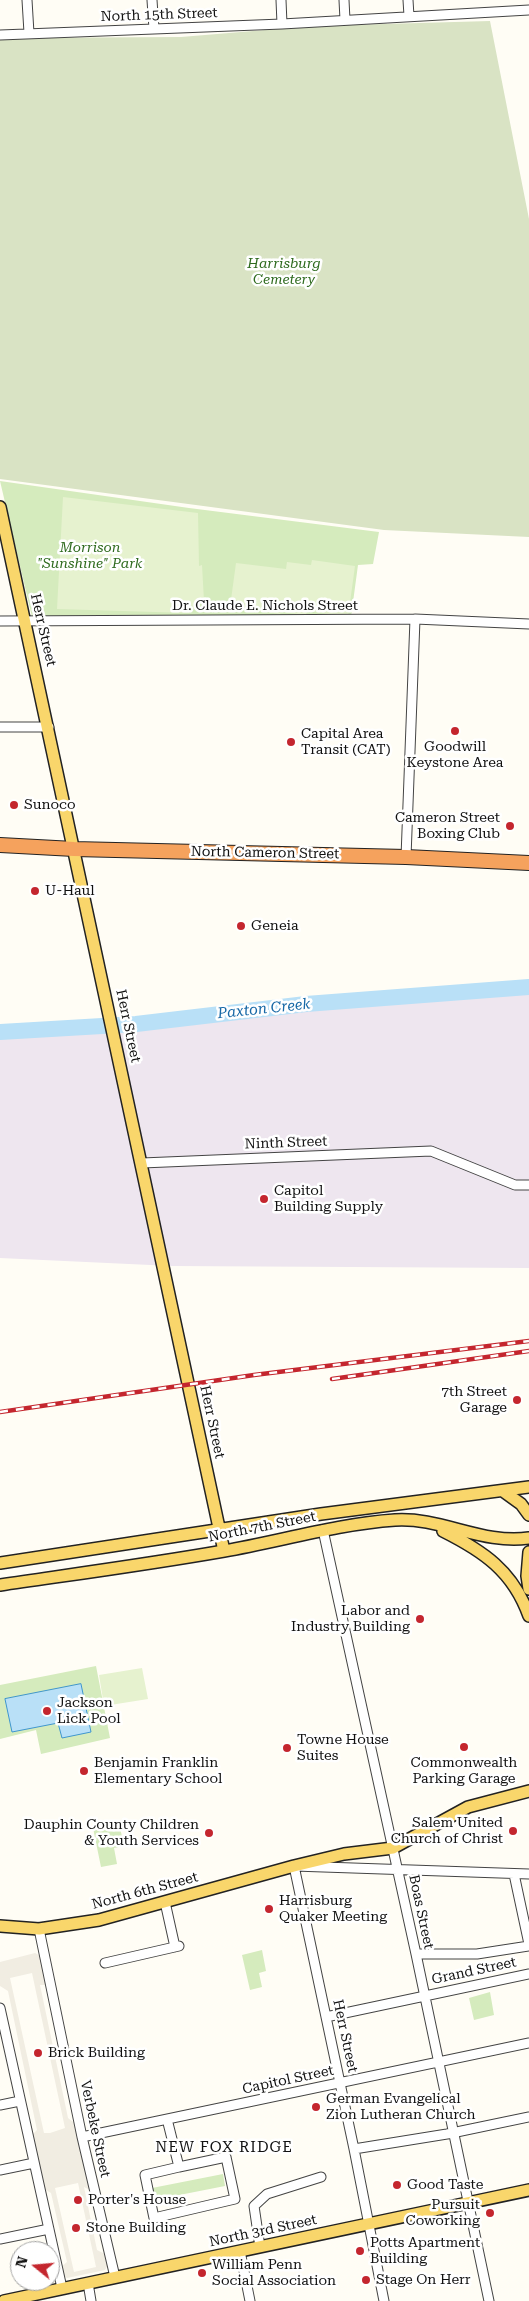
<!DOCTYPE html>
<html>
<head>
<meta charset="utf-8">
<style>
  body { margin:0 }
  #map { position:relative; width:529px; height:2301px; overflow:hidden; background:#fffdf5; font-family:"Roboto Serif",serif }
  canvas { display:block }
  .north { position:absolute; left:10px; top:2241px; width:50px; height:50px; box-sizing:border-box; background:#fff; border:1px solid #a0a0a0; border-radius:50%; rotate:287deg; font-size:14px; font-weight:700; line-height:20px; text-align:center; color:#111 }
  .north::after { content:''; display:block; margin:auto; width:18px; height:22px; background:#c4262e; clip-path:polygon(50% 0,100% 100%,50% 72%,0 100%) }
</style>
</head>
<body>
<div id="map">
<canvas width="529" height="2301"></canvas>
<div class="north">N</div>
</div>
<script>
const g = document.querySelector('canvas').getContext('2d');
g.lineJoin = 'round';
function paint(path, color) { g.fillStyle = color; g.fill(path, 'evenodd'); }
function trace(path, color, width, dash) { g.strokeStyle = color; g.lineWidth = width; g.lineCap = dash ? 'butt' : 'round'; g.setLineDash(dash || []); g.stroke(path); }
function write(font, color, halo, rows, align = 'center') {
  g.font = font + ' "Roboto Serif",serif'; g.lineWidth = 5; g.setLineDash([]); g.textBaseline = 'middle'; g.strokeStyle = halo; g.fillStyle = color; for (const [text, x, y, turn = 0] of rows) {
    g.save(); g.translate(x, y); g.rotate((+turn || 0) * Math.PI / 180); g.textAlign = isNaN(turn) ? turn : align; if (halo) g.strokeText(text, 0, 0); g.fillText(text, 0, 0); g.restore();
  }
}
const industrial = new Path2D(`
  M529,991V1268L172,1266L0,1258V1026Z`);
const green = new Path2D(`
  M0,481L189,508L379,532L373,564L358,565L351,617L206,615L32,617Z
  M96,1666L110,1738L41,1754L36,1730L0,1739V1685Z
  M119,1823L124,1846L114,1848L117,1864L101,1867L93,1828Z
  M262,1950L266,1971L259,1973L262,1987L250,1990L242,1955Z
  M490,1992L494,2015L474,2020L469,1998Z
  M223,2174L225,2186L154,2200L152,2188Z`);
const cemetery = new Path2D(`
  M490,21L529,219V537L384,530L0,479V38L181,37L313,26Z`);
const pitch = new Path2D(`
  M63,497L198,513L199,566L202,565L204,601L188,613L57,609Z
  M312,560L355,566L348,617L307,611L306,615L281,612L280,614L230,607L236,563L286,569L287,562L311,565Z
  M142,1668L148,1699L104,1706L99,1675Z`);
const plaza = new Path2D(`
  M35,1953L39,1955L43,1969L46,1985H40L68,2118L77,2125L90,2187L88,2189L84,2187L97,2250L105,2254L108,2265L105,2270L67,2278L63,2276L61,2267L67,2262L51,2193L44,2189L32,2135L37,2130L8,1991L0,1986V1962ZM32,1973L65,2128L50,2133H44L10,1978ZM78,2183L96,2267L74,2272L55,2188Z`);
const water = new Path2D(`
  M81,1684L91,1732L62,1738L58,1723L12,1732L5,1699Z`);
const river = new Path2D(`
  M0,1032L136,1024L306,1004L529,987`);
const minor = new Path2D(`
  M27,0L29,33
  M152,0L154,29
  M281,0L282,24
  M344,0L345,20
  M408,0L409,16
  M0,35L282,24L529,10
  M0,621L415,619L529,624
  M0,727H49
  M406,857L415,619
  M142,1163L431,1151L515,1185H529
  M323,1530L416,1954L489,2301
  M514,1874L529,1944
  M165,1902L175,1947
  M39,1929L82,2137L115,2277
  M416,1954H477L529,1946
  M105,1963L179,1946
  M0,2008L62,2288
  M326,2017L529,1974
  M0,2105L20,2101
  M167,2119L179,2167L145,2175L154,2218L235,2199L226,2157L179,2167
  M82,2137L529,2043
  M354,2149L447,2134L529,2117
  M0,2170L34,2163
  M0,2239L49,2229
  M260,2247L254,2206L267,2194L321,2177
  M240,2251L250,2301
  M88,2283L91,2301
  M384,2301L354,2149L294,1866L529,1874`);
const major = new Path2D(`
  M0,507L224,1551
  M503,1491L521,1504L529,1515
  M443,1531C483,1551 513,1571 529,1616
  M529,1552L527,1576L529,1589
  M0,1563L321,1514L529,1487
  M0,1585C75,1574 150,1564 224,1551C281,1541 337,1524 395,1520C441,1517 483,1545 529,1538
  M0,1926L39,1929L99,1920L294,1866L344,1854L393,1848L468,1807L529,1791
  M4,2301L529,2190`);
const highway = new Path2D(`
  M0,845L74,849L406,857L529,863`);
const rail = new Path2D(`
  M332,1379L529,1351
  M0,1412L254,1375L529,1341`);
const markers = [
  [455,731,5,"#c4262e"],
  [291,742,5,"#c4262e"],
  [14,805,5,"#c4262e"],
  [510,826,5,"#c4262e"],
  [35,891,5,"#c4262e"],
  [241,926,5,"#c4262e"],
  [264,1199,5,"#c4262e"],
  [517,1400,5,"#c4262e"],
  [420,1619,5,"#c4262e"],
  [47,1711,5,"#c4262e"],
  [464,1747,5,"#c4262e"],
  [287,1748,5,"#c4262e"],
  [84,1771,5,"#c4262e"],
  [513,1831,5,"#c4262e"],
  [209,1833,5,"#c4262e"],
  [269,1909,5,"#c4262e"],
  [38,2053,5,"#c4262e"],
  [316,2107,5,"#c4262e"],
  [397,2185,5,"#c4262e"],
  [78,2200,5,"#c4262e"],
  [490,2213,5,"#c4262e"],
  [76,2228,5,"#c4262e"],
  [360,2251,5,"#c4262e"],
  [202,2273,5,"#c4262e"],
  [366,2280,5,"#c4262e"]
];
const streetNames = [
  ["North 15th Street",159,15,-2],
  ["Dr. Claude E. Nichols Street",265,606],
  ["Herr Street",43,630,77],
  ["North Cameron Street",265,853,1],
  ["Herr Street",128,1026,78],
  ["Ninth Street",286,1143,-2],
  ["Herr Street",212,1422,78],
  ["North 7th Street",262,1527,-11],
  ["North 6th Street",145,1891,-15],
  ["Boas Street",421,1912,78],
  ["Grand Street",474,1971,-12],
  ["Herr Street",345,2036,78],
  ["Capitol Street",288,2080,-12],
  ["Verbeke Street",95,2129,78],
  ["North 3rd Street",263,2231,-12]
];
const parkNames = [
  ["Harrisburg",284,264],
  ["Cemetery",284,280],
  ["Morrison",90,548],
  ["\"Sunshine\" Park",90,564]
];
const poiNames = [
  ["Capital Area",301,734],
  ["Transit (CAT)",301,750],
  ["Goodwill",455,747,"center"],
  ["Keystone Area",455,763,"center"],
  ["Sunoco",24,805],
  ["Cameron Street",500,818,"right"],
  ["Boxing Club",500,834,"right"],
  ["U-Haul",45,891],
  ["Geneia",251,926],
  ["Capitol",274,1191],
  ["Building Supply",274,1207],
  ["7th Street",507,1392,"right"],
  ["Garage",507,1408,"right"],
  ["Labor and",410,1611,"right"],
  ["Industry Building",410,1627,"right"],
  ["Jackson",57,1703],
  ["Lick Pool",57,1719],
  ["Towne House",297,1740],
  ["Suites",297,1756],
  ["Benjamin Franklin",94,1763],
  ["Elementary School",94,1779],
  ["Commonwealth",464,1763,"center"],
  ["Parking Garage",464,1779,"center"],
  ["Salem United",503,1823,"right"],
  ["Church of Christ",503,1839,"right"],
  ["Dauphin County Children",199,1825,"right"],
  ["& Youth Services",199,1841,"right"],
  ["Harrisburg",279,1901],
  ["Quaker Meeting",279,1917],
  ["Brick Building",48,2053],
  ["German Evangelical",326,2099],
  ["Zion Lutheran Church",326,2115],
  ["Good Taste",407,2185],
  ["Porter's House",88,2200],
  ["Pursuit",480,2205,"right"],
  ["Coworking",480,2221,"right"],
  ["Stone Building",86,2228],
  ["Potts Apartment",370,2243],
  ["Building",370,2259],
  ["William Penn",212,2265],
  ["Social Association",212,2281],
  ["Stage On Herr",376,2280]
];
const waterNames = [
  ["Paxton Creek",264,1009,-6]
];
const neighbourhoodNames = [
  ["NEW FOX RIDGE",224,2148]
];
paint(industrial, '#eee6ef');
paint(green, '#d5ebbd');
paint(cemetery, '#d9e3c4');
paint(pitch, '#e6f2cf');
paint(plaza, '#f1ede2');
paint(water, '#b9e0f7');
trace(water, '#3f96cf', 1);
trace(river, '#b9e0f7', 16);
trace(minor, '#444', 11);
trace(major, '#222', 14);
trace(highway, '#222', 16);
trace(minor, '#fff', 9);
trace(major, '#f9d66b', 11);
trace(highway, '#f5a25d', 14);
trace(rail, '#c4262e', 4.5);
trace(rail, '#fff', 2.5, [8]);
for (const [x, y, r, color] of markers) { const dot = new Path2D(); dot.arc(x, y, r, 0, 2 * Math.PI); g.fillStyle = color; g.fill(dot); trace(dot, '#fff', 2); }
write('14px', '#111', '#fff', streetNames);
write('italic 14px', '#2f6b1f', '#fff', parkNames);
write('14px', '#111', '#fff', poiNames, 'left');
write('italic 15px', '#1768a6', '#fff', waterNames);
g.letterSpacing = '1px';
write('15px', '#111', '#fff', neighbourhoodNames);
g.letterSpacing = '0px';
</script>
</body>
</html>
